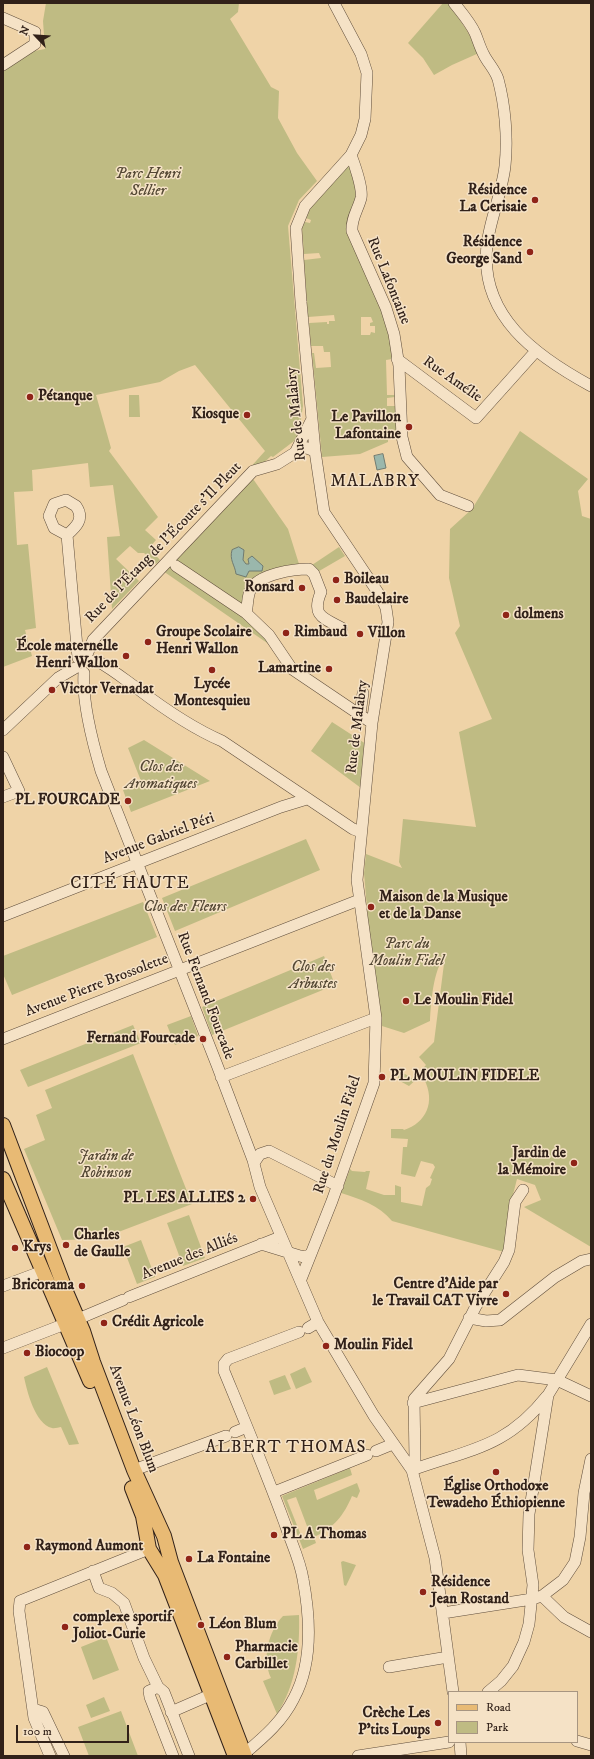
<!DOCTYPE html>
<html>
<head>
<meta charset="utf-8">
<style>
  body { margin:0 }
  #map { position:relative; width:594px; height:1759px; overflow:hidden; background:#efd3a7; font-family:"IM FELL DW Pica",serif }
  canvas { display:block }
  .frame { position:absolute; inset:0; border:4px solid #312119; pointer-events:none }
  .legend { position:absolute; left:448px; top:1691px; width:130px; height:52px; box-sizing:border-box; background:#f5e2c6; border:1px solid #a79581; margin:0; padding:5px 7px; list-style:none; font-size:12px; color:#312119 }
  .legend li { display:flex; align-items:center; gap:8px; height:20px }
  .legend b { width:20px; border:1px solid #a79581 }
  .north { position:absolute; left:16px; top:16px; width:40px; height:40px; -webkit-text-stroke:3px #f5e2c6; paint-order:stroke; rotate:295deg; font-size:11px; font-weight:700; line-height:16px; text-align:center; color:#312119 }
  .north::after { content:''; display:block; margin:auto; width:14px; height:18px; background:#312119; clip-path:polygon(50% 0,100% 100%,50% 72%,0 100%) }
  .scale { position:absolute; left:16px; top:1725px; width:113px; height:18px; box-sizing:border-box; border:2px solid #312119; border-top:0; padding-left:5px; font-size:12px; line-height:14px; white-space:nowrap; color:#312119; -webkit-text-stroke:3px #f5e2c6; paint-order:stroke }
</style>
</head>
<body>
<div id="map">
<canvas width="594" height="1759"></canvas>
<div class="frame"></div>
<ul class="legend">
<li><b style="height:5px;background:#e8ba74"></b>Road</li>
<li><b style="height:11px;background:#bfbb83"></b>Park</li>
</ul>
<div class="north">N</div>
<div class="scale">100 m</div>
</div>
<script>
const g = document.querySelector('canvas').getContext('2d');
g.lineJoin = 'round';
function paint(path, color) { g.fillStyle = color; g.fill(path, 'evenodd'); }
function trace(path, color, width, dash) { g.strokeStyle = color; g.lineWidth = width; g.lineCap = dash ? 'butt' : 'round'; g.setLineDash(dash || []); g.stroke(path); }
function write(font, color, halo, rows, align = 'center') {
  g.font = font + ' "IM FELL DW Pica",serif'; g.lineWidth = 3; g.setLineDash([]); g.textBaseline = 'middle'; g.strokeStyle = halo; g.fillStyle = color; for (const [text, x, y, turn = 0] of rows) {
    g.save(); g.translate(x, y); g.rotate((+turn || 0) * Math.PI / 180); g.textAlign = isNaN(turn) ? turn : align; if (halo) g.strokeText(text, 0, 0); g.fillText(text, 0, 0); g.restore();
  }
}
const green = new Path2D(`
  M46,3H239L238,12L230,19L271,87L279,91L278,118L297,153L317,181L299,200L288,226L303,406L298,438L273,457L271,456C265,462 256,470 248,470L265,451L195,365L179,371L160,382L96,395L111,448L109,451L158,517L145,530L156,540L149,548L160,560L156,564L144,553H138L130,546L116,559L139,581L112,609L107,537L120,536L113,485L90,487L88,463L32,470L33,491L14,492L17,545L28,544L36,628L25,630L32,656L3,667V67L29,52L45,49L43,21Z
  M443,3H448L466,29L479,53L452,65L434,75L423,58L408,43Z
  M347,166H352L359,192L351,213L391,332L392,359L386,360L387,395H395V397L387,398V406H395L397,431L388,432V442L360,454L322,457L312,353H314L316,368L331,367L330,352H324L323,346H311L309,323L327,322V324H329V321H335L334,315L308,317L304,260L321,258L319,253L304,254L302,228L305,222L310,223L311,220L306,218L311,207ZM361,317H371L373,322L370,323V326H375V333L371,332L370,335H361Z
  M129,395H139L140,417H129Z
  M520,431L588,479L578,491L582,516L591,519V1247L524,1207L541,1200L535,1185L517,1179L508,1214L504,1252L392,1221C379,1205 360,1199 341,1193L350,1169L352,1171L365,1172L366,1171H370L366,1189L384,1195H395V1185L401,1187V1202L422,1206L426,1188L430,1185L432,1179L430,1178L435,1167L433,1164L421,1161L415,1177L401,1174L403,1147H407L408,1139L391,1138V1129H403L404,1130C426,1123 436,1102 424,1079L419,1077L409,1086L398,1080V1072L405,1074L413,1079L426,1065L419,1057L434,1042L445,956C433,970 431,1003 430,1021L404,1033L382,1026L372,967L364,873L366,854L402,868L399,862L403,819L476,827L459,732L492,719L455,633L460,626L449,578L450,529L472,509Z
  M251,476L288,529L299,564L309,567L339,547L345,556L314,574L309,569L256,582L246,613L270,645L163,571Z
  M332,722L366,744L361,788L311,751Z
  M144,740L210,781L131,812L123,790L141,781L128,748Z
  M306,839L320,870L175,931L162,898Z
  M143,902L157,937L12,995L3,974V956Z
  M324,956L335,985L212,1035L202,1007Z
  M191,1016L198,1036L175,1045L167,1025Z
  M133,1025L141,1043L28,1087L20,1070Z
  M133,1054L192,1204L100,1239L62,1240L24,1149L45,1140L36,1115L52,1108L45,1090Z
  M189,1215L205,1258L183,1266L167,1223Z
  M141,1240L155,1277L137,1284L123,1247Z
  M47,1367L79,1444L69,1445L61,1427C59,1427 54,1429 52,1428C35,1424 27,1391 24,1377Z
  M305,1367L312,1382L296,1389L290,1374Z
  M285,1375L291,1389L274,1395L269,1381Z
  M350,1468L352,1475L314,1490L317,1500L357,1483L360,1491L357,1498L352,1496C344,1515 334,1528 314,1537L316,1543L303,1549L282,1496ZM296,1497L310,1534L302,1538L287,1500Z
  M343,1561L356,1565L346,1586L344,1585L341,1562Z
  M299,1615C300,1650 296,1685 277,1714L263,1681L271,1678C262,1658 268,1632 283,1616Z
  M106,1637L119,1670L93,1680L81,1647Z
  M104,1697L110,1711L91,1718L86,1705Z
  M121,1711L138,1756H89L78,1727Z`);
const water = new Path2D(`
  M383,454L386,468L377,470L374,456Z
  M239,547L244,550L243,560L246,564H249L248,559L252,556L263,566L262,571H249L246,577L236,574C235,565 229,560 232,550Z`);
const minor = new Path2D(`
  M454,3C461,12 470,22 475,33C478,40 480,48 484,55C488,63 495,70 498,79C505,105 508,138 505,166C502,193 490,219 487,245C479,316 536,356 591,386
  M3,18L35,32V44L3,65
  M351,155C354,163 363,189 361,198C358,210 351,218 352,231L386,308L394,334L399,366L402,437L407,457L440,495L468,506
  M397,359L476,418L536,351
  M296,451L311,421
  M66,500L76,506C85,519 76,527 67,535L54,528L49,516L54,504Z
  M67,535L78,658
  M176,566L246,613
  M342,628C323,618 311,616 321,592L314,574L309,569C294,569 259,574 251,589C247,595 248,606 246,613L269,635L292,669L372,723
  M86,657L93,640L253,471L277,464L304,447L315,451
  M91,662L97,661C112,669 124,679 138,689C163,708 192,728 222,741L353,829L361,832
  M84,673C82,701 93,744 101,771L217,1065L253,1160L260,1187L318,1322L374,1416L412,1470L435,1558L453,1692
  M360,714L363,693
  M3,730L58,678L75,668
  M3,757L19,791L3,797
  M3,916L281,807L307,799
  M3,1039L359,900
  M221,1077L376,1018
  M254,1163L260,1154L269,1151L338,1186
  M261,1244L300,1256L305,1257L311,1254
  M301,1279L332,1201L374,1083L376,1018L357,880L372,723L388,622L386,608L381,597L324,512L315,451L301,302L296,228L305,206L351,155L361,135L365,119L367,73L361,54L334,3
  M3,1286L43,1271
  M129,1297L280,1237
  M469,1318L486,1321L500,1320L555,1277L582,1261L591,1259
  M78,1319L123,1300
  M308,1328L318,1322
  M3,1348L65,1324
  M413,1403L518,1375L557,1380L591,1396
  M235,1432L247,1427
  M376,1451L393,1444
  M134,1470L226,1436
  M412,1470L415,1460L414,1399L449,1359L476,1306L504,1262L509,1250L515,1202L523,1190
  M412,1470C470,1449 506,1448 547,1396
  M274,1492L367,1455
  M93,1571L99,1588L112,1593L124,1603L144,1658L158,1687
  M542,1596L563,1580L575,1562L580,1537L584,1493L591,1459
  M443,1613L532,1599L542,1596L564,1617L591,1632
  M389,1667L448,1657
  M488,1692L501,1681L513,1666L524,1642L529,1624L533,1585L528,1550L529,1514L548,1395L591,1324
  M33,1709L43,1712L64,1756
  M171,1712L210,1695
  M577,1741L591,1745
  M460,1742L461,1756
  M244,1754C264,1737 282,1722 294,1698C313,1663 310,1616 303,1579C300,1560 291,1542 285,1524C266,1472 245,1422 224,1371V1364L228,1359L299,1332
  M50,1756L34,1718L19,1611L20,1601L149,1549
  M173,1756L150,1697L149,1691L158,1687L164,1692L189,1756
  M358,1756L449,1742`);
const major = new Path2D(`
  M3,1125L67,1294L83,1331L93,1362L134,1470L164,1536L171,1562L245,1756
  M3,1179L90,1381
  M132,1488L143,1516L149,1549L165,1575L235,1756`);
const markers = [
  [535,200,4,"#8f2418"],
  [530,252,4,"#8f2418"],
  [30,397,4,"#8f2418"],
  [247,415,4,"#8f2418"],
  [409,427,4,"#8f2418"],
  [336,580,4,"#8f2418"],
  [302,588,4,"#8f2418"],
  [337,600,4,"#8f2418"],
  [506,615,4,"#8f2418"],
  [286,633,4,"#8f2418"],
  [360,634,4,"#8f2418"],
  [148,642,4,"#8f2418"],
  [126,656,4,"#8f2418"],
  [329,669,4,"#8f2418"],
  [212,670,4,"#8f2418"],
  [52,690,4,"#8f2418"],
  [128,801,4,"#8f2418"],
  [371,907,4,"#8f2418"],
  [406,1001,4,"#8f2418"],
  [203,1039,4,"#8f2418"],
  [382,1077,4,"#8f2418"],
  [574,1163,4,"#8f2418"],
  [253,1199,4,"#8f2418"],
  [66,1245,4,"#8f2418"],
  [15,1248,4,"#8f2418"],
  [82,1286,4,"#8f2418"],
  [506,1294,4,"#8f2418"],
  [104,1323,4,"#8f2418"],
  [326,1346,4,"#8f2418"],
  [27,1353,4,"#8f2418"],
  [496,1472,4,"#8f2418"],
  [274,1535,4,"#8f2418"],
  [27,1547,4,"#8f2418"],
  [189,1559,4,"#8f2418"],
  [423,1592,4,"#8f2418"],
  [201,1625,4,"#8f2418"],
  [65,1627,4,"#8f2418"],
  [227,1657,4,"#8f2418"],
  [438,1723,4,"#8f2418"]
];
const parkNames = [
  ["Parc Henri",148,175],
  ["Sellier",148,192],
  ["Clos des",161,768],
  ["Aromatiques",161,785],
  ["Clos des Fleurs",185,908],
  ["Parc du",407,945],
  ["Moulin Fidel",407,962],
  ["Clos des",313,968],
  ["Arbustes",313,985],
  ["Jardin de",106,1157],
  ["Robinson",106,1174]
];
const poiNames = [
  ["Résidence",527,191,"right"],
  ["La Cerisaie",527,208,"right"],
  ["Résidence",522,243,"right"],
  ["George Sand",522,260,"right"],
  ["Pétanque",38,397],
  ["Kiosque",239,415,"right"],
  ["Le Pavillon",401,418,"right"],
  ["Lafontaine",401,435,"right"],
  ["Boileau",344,580],
  ["Ronsard",294,588,"right"],
  ["Baudelaire",345,600],
  ["dolmens",514,615],
  ["Groupe Scolaire",156,633],
  ["Henri Wallon",156,650],
  ["Rimbaud",294,633],
  ["Villon",368,634],
  ["École maternelle",118,647,"right"],
  ["Henri Wallon",118,664,"right"],
  ["Lamartine",321,669,"right"],
  ["Lycée",212,685,"center"],
  ["Montesquieu",212,702,"center"],
  ["Victor Vernadat",60,690],
  ["PL FOURCADE",120,801,"right"],
  ["Maison de la Musique",379,898],
  ["et de la Danse",379,915],
  ["Le Moulin Fidel",414,1001],
  ["Fernand Fourcade",195,1039,"right"],
  ["PL MOULIN FIDELE",390,1077],
  ["Jardin de",566,1154,"right"],
  ["la Mémoire",566,1171,"right"],
  ["PL LES ALLIES 2",245,1199,"right"],
  ["Charles",74,1236],
  ["de Gaulle",74,1253],
  ["Krys",23,1248],
  ["Centre d'Aide par",498,1285,"right"],
  ["le Travail CAT Vivre",498,1302,"right"],
  ["Bricorama",74,1286,"right"],
  ["Crédit Agricole",112,1323],
  ["Moulin Fidel",334,1346],
  ["Biocoop",35,1353],
  ["Église Orthodoxe",496,1487,"center"],
  ["Tewadeho Éthiopienne",496,1504,"center"],
  ["PL A Thomas",282,1535],
  ["Raymond Aumont",35,1547],
  ["La Fontaine",197,1559],
  ["Résidence",431,1583],
  ["Jean Rostand",431,1600],
  ["complexe sportif",73,1618],
  ["Joliot-Curie",73,1635],
  ["Léon Blum",209,1625],
  ["Pharmacie",235,1648],
  ["Carbillet",235,1665],
  ["Crèche Les",430,1714,"right"],
  ["P'tits Loups",430,1731,"right"]
];
const streetNames = [
  ["Rue Lafontaine",388,281,68],
  ["Rue Amélie",452,380,35],
  ["Rue de Malabry",297,414,-96],
  ["Rue de l'Étang de l'Écoute s'Il Pleut",164,543,-46],
  ["Rue de Malabry",358,727,-83],
  ["Avenue Gabriel Péri",159,839,-21],
  ["Avenue Pierre Brossolette",97,986,-21],
  ["Rue Fernand Fourcade",205,996,69],
  ["Rue du Moulin Fidel",338,1135,-72],
  ["Avenue des Alliés",190,1257,-22],
  ["Avenue Léon Blum",133,1419,69]
];
const quarterNames = [
  ["MALABRY",375,482],
  ["CITÉ HAUTE",130,884],
  ["ALBERT THOMAS",286,1448]
];
paint(green, '#bfbb83');
paint(water, '#9ab7ac');
trace(water, '#707b71', 1);
trace(minor, '#604e3c', 12);
trace(major, '#312119', 16);
trace(minor, '#f5e2c6', 11);
trace(major, '#e8ba74', 14);
for (const [x, y, r, color] of markers) { const dot = new Path2D(); dot.arc(x, y, r, 0, 2 * Math.PI); g.fillStyle = color; g.fill(dot); trace(dot, '#f5e2c6', 1.5); }
write('italic 15px', '#544834', '#f5e2c6', parkNames);
write('bold 15px', '#312119', '#f5e2c6', poiNames, 'left');
write('15px', '#312119', '#f5e2c6', streetNames);
g.letterSpacing = '1px';
write('17px', '#312119', '#f5e2c6', quarterNames);
g.letterSpacing = '0px';
</script>
</body>
</html>
